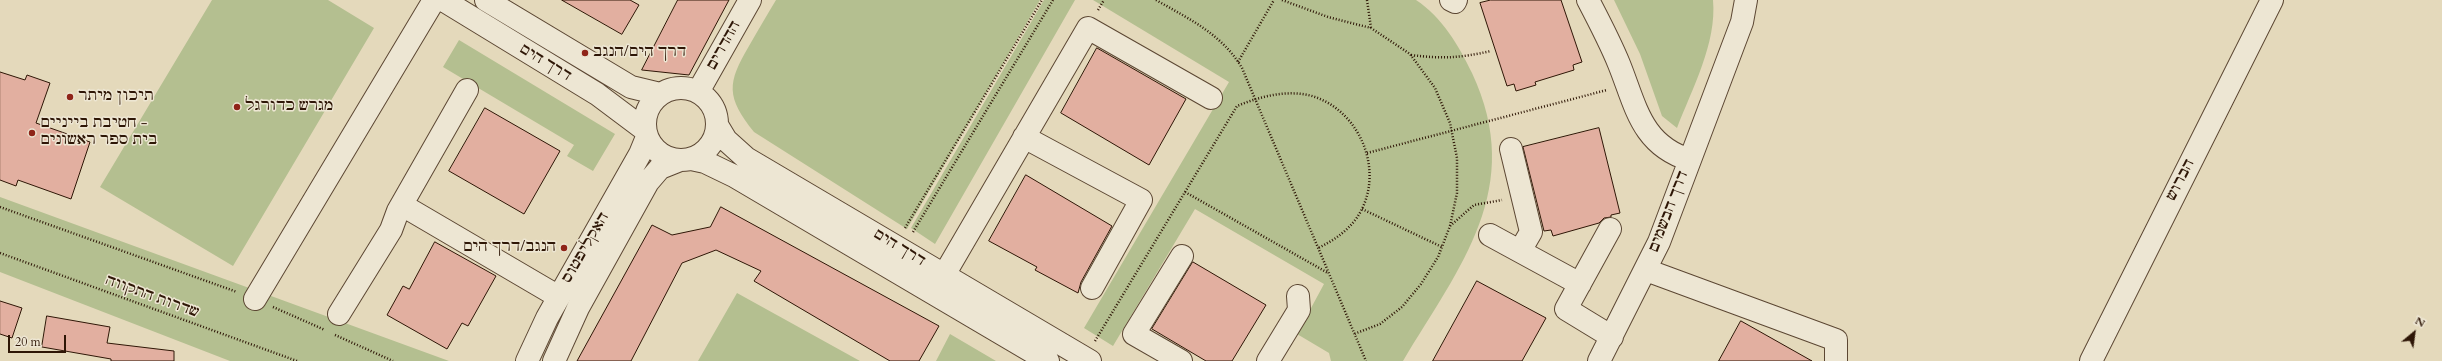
<!DOCTYPE html>
<html>
<head>
<meta charset="utf-8">
<style>
  body { margin:0 }
  #map { position:relative; width:2442px; height:361px; overflow:hidden; background:#e4d9bb; font-family:Cardo,serif }
  canvas { display:block }
  .north { position:absolute; left:2394px; top:313px; width:40px; height:40px; -webkit-text-stroke:3px #ede6d3; paint-order:stroke; rotate:29deg; font-size:11px; font-weight:700; line-height:16px; text-align:center; color:#2e1606 }
  .north::after { content:''; display:block; margin:auto; width:14px; height:18px; background:#2e1606; clip-path:polygon(50% 0,100% 100%,50% 72%,0 100%) }
  .scale { position:absolute; left:8px; top:335px; width:58px; height:18px; box-sizing:border-box; border:2px solid #2e1606; border-top:0; padding-left:5px; font-size:12px; line-height:14px; white-space:nowrap; color:#2e1606; -webkit-text-stroke:3px #ede6d3; paint-order:stroke }
</style>
</head>
<body>
<div id="map">
<canvas width="2442" height="361"></canvas>
<div class="north">N</div>
<div class="scale">20 m</div>
</div>
<script>
const g = document.querySelector('canvas').getContext('2d');
g.lineJoin = 'round';
function paint(path, color) { g.fillStyle = color; g.fill(path, 'evenodd'); }
function trace(path, color, width, dash) { g.strokeStyle = color; g.lineWidth = width; g.lineCap = dash ? 'butt' : 'round'; g.setLineDash(dash || []); g.stroke(path); }
function write(font, color, halo, rows, align = 'center') {
  g.font = font + ' Cardo,"Frank Ruhl Libre",serif'; g.lineWidth = 3; g.setLineDash([]); g.textBaseline = 'middle'; g.strokeStyle = halo; g.fillStyle = color; for (const [text, x, y, turn = 0] of rows) {
    g.save(); g.translate(x, y); g.rotate((+turn || 0) * Math.PI / 180); g.textAlign = isNaN(turn) ? turn : align; if (halo) g.strokeText(text, 0, 0); g.fillText(text, 0, 0); g.restore();
  }
}
const green = new Path2D(`
  M212,0H328L374,28L233,266L100,187Z
  M776,0H1040L907,229L754,132C726,97 727,83 749,46C758,30 767,15 776,0Z
  M1044,0H1075L935,244L911,228Z
  M1093,0H1416C1442,17 1459,46 1472,73C1526,188 1460,266 1403,361H1331L1329,353L1297,334L1324,284L1195,209L1113,346L1084,328L1229,82Z
  M1614,0H1713C1717,43 1692,89 1677,128L1662,116L1640,54Z
  M459,40L615,134L593,171L567,156L574,145L443,67Z
  M0,197L449,361H230L0,272Z
  M737,293L860,361H698Z
  M950,334L996,361H936Z`);
const building = new Path2D(`
  M562,0H630L639,5L622,34Z
  M678,0H729L689,75L642,70Z
  M1491,0H1561L1582,62L1573,65L1574,70L1535,82L1536,85L1516,91L1514,84L1507,86L1480,3Z
  M1097,48L1186,99L1149,165L1061,113Z
  M0,72L25,80L27,75L50,83L36,123L90,142L71,199L18,180L16,186L0,180Z
  M485,108L560,151L524,214L449,171Z
  M1599,128L1620,213L1611,215V217L1604,218L1599,223L1553,236L1551,230L1544,231L1523,147Z
  M1026,175L1112,226L1081,282L1078,293L1035,270L1037,267L989,241Z
  M721,207L939,326L919,361H890L754,281L761,271L716,250L682,263L631,361H577L652,225L672,235L710,227Z
  M435,242L496,276L468,326L462,323L447,349L387,315L403,286L409,289Z
  M1193,262L1266,305L1232,361H1206L1152,329Z
  M1477,281L1546,318L1522,361H1433Z
  M0,301L22,308L12,338L0,334Z
  M47,316L110,327L107,343L174,351V361H111V359L42,347Z
  M1741,321L1812,361H1719Z`);
const path = new Path2D(`
  M1156,0C1189,19 1222,34 1242,68L1366,361
  M1282,0L1328,17L1371,28L1410,54L1435,88L1450,123L1457,158V193L1450,226L1438,257L1421,284L1402,307L1380,324L1354,334
  M1367,0L1371,28
  M1098,10L1104,0
  M1411,55C1442,59 1460,58 1491,51
  M1238,62L1274,0
  M1367,153L1607,90
  M1185,192L1328,273
  M0,207L237,292
  M1362,209L1442,247
  M1450,226L1474,205L1502,200
  M905,228L1042,0
  M913,232L1053,0
  M0,253L297,361
  M273,307L325,330
  M335,335L393,361
  M1095,341L1237,106C1259,97 1284,90 1308,95C1360,107 1388,174 1356,219C1346,232 1333,241 1318,248`);
const minor = new Path2D(`
  M443,0L597,94L645,130
  M486,0L631,87L660,94
  M1451,0L1455,2L1456,0
  M1588,0C1599,21 1610,42 1619,64C1636,106 1641,145 1690,160
  M645 124a36 36 0 1 1 72 0a36 36 0 1 1-72 0Z
  M698,92L750,0
  M717,125L726,140L746,158L1090,361
  M1024,137L1141,200L1092,288
  M1511,149L1531,232L1520,251
  M691,159L705,162L734,176L1048,361
  M402,205L559,297
  M1610,229L1566,309L1612,337
  M1490,235L1580,284
  M1646,270L1836,340V361
  M944,275L1088,28L1211,98
  M255,299L434,0
  M339,314L391,230L398,211L467,90
  M527,361L547,318L640,154L647,137
  M554,361L578,308L648,182L660,168L680,160
  M1181,361L1134,334L1182,256
  M1268,361L1299,310L1298,296
  M1599,361L1659,242L1742,22L1746,0
  M2091,361L2272,0`);
const markers = [
  [585,53,4,"#8f2418"],
  [70,97,4,"#8f2418"],
  [237,107,4,"#8f2418"],
  [32,133,4,"#8f2418"],
  [564,248,4,"#8f2418"]
];
const streetNames = [
  ["ההדרים",724,46,-61],
  ["דרך הים",545,63,31],
  ["הברוש",2181,180,-63],
  ["דרך הבשמים",1669,212,-69],
  ["האקליפטוס",586,248,-60],
  ["דרך הים",899,248,31],
  ["שדרות התקווה",152,297,20]
];
const poiNames = [
  ["דרך הים/הנגב",593,53],
  ["תיכון מיתר",78,97],
  ["מגרש כדורגל",245,107],
  ["חטיבת בייניים -",40,124],
  ["בית ספר ראשונים",40,141],
  ["הנגב/דרך הים",556,248,"right"]
];
paint(green, '#b4bf90');
paint(building, '#e2afa0');
trace(building, '#2e1606', 1);
trace(minor, '#5c4733', 24);
trace(path, '#2e1606', 2.5, [1, 2]);
trace(minor, '#ede6d3', 22);
for (const [x, y, r, color] of markers) { const dot = new Path2D(); dot.arc(x, y, r, 0, 2 * Math.PI); g.fillStyle = color; g.fill(dot); trace(dot, '#ede6d3', 1.5); }
write('15px', '#2e1606', '#ede6d3', streetNames);
write('15px', '#2e1606', '#ede6d3', poiNames, 'left');
</script>
</body>
</html>
